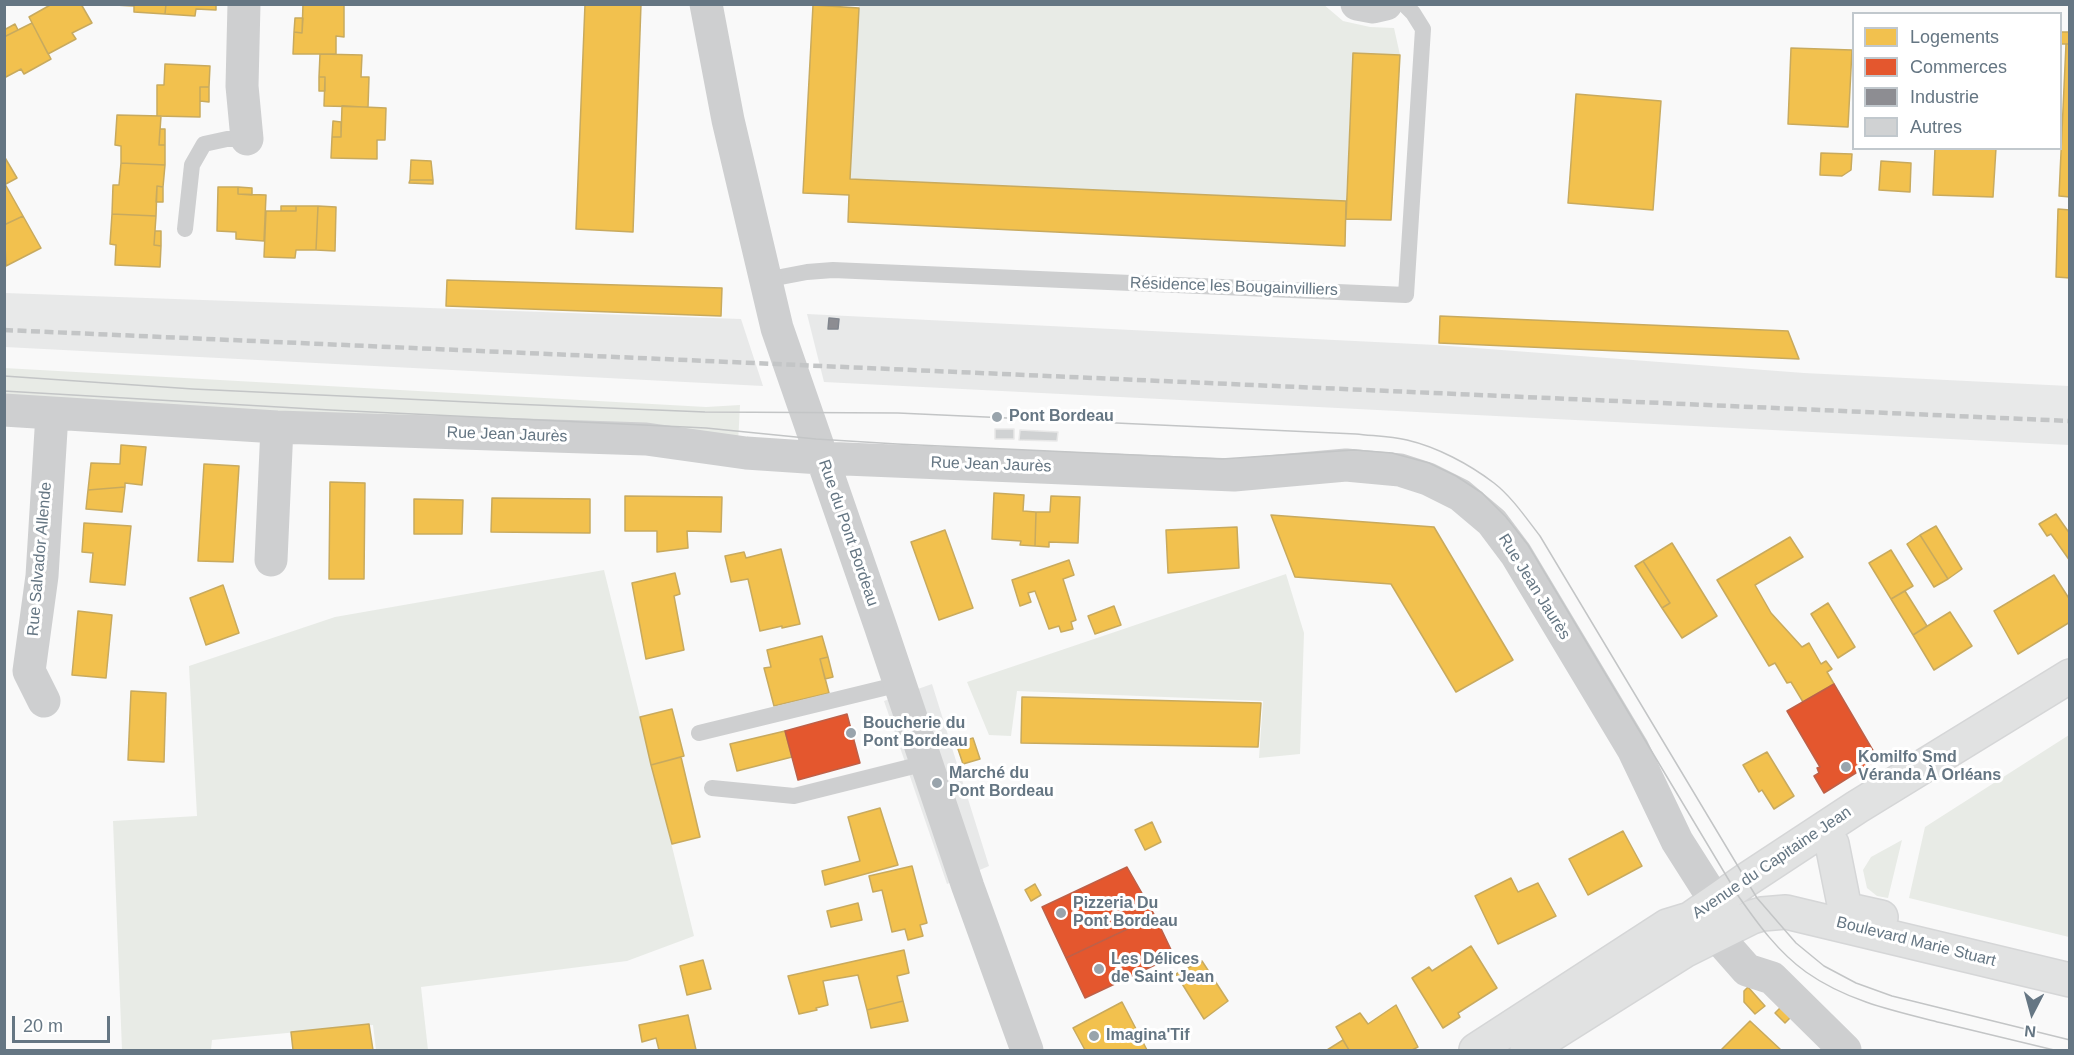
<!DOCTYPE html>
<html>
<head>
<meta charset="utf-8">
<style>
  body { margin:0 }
  #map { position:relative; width:2074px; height:1055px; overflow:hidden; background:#f9f9f9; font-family:Helvetica,sans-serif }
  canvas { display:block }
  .frame { position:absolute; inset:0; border:6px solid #657683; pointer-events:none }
  .legend { position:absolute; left:1852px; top:12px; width:210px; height:138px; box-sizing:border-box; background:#fff; border:2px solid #c1c8cd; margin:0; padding:8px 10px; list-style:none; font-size:18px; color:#657683 }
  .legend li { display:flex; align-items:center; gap:12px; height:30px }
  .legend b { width:30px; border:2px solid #c1c8cd }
  .north { position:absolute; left:2002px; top:983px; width:60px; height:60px; -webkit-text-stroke:4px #fff; paint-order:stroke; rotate:186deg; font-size:16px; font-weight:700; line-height:24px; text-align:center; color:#657683 }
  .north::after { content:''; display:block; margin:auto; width:21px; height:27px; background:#657683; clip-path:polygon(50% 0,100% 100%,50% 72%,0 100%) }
  .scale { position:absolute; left:12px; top:1016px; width:98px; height:27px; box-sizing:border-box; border:3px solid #657683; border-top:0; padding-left:8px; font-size:18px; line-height:21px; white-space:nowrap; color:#657683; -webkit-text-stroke:4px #fff; paint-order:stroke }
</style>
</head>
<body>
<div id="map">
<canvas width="2074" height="1055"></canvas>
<div class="frame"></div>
<ul class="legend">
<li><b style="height:16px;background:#f2c14e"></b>Logements</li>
<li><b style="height:16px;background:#e4572e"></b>Commerces</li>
<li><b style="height:16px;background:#8d8d92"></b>Industrie</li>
<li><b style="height:16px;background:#d0d2d3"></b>Autres</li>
</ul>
<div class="north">N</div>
<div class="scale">20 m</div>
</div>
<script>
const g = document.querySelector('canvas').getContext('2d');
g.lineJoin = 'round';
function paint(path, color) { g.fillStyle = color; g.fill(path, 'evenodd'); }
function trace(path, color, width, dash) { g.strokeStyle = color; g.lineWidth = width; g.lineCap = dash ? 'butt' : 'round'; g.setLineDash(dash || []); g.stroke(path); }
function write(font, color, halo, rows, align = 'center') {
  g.font = font + ' Helvetica,sans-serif'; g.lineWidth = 6; g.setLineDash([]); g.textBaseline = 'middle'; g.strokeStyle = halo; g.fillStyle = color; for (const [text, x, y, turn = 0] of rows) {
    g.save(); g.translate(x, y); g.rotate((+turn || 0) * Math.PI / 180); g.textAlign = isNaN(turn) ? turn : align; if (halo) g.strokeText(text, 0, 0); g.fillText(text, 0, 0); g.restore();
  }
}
const built = new Path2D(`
  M5,293L741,319L763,386L5,347Z
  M807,314L1436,345L1804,373L2069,386V445L824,382Z
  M932,684L989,866L947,884L884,701Z`);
const green = new Path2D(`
  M1323,4L1343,21L1370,27L1394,28L1400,55L1353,54L1346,201L850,179L859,5Z
  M4,368L706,407L740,405L738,444L5,399Z
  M604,570L694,936L627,961L421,987L428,1050H376L373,1025L212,1040L211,1050H122L113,821L197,816L189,666L335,617Z
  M1286,574L1304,633L1300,754L1259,758L1263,701L1017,691L1011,736L989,735L967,682Z
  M2069,735V937L1909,898L1925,827Z
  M1902,840L1888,898L1877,896L1867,888L1863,870L1871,857Z`);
const homes = new Path2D(`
  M52,4H81L92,23L72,33L76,39L48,54L29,17Z
  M166,4H216V10L196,9L195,16L165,14Z
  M166,4L165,14L134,12V6L114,5Z
  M303,4L344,5V37L336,36V54H293L294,32L302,33Z
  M585,4H641L633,232L576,229Z
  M813,5L859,8L850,179L1346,201L1345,246L848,222L849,195L803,193Z
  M295,18H303L302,33L294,32Z
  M32,23L51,59L24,74L21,69L4,78V37Z
  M15,24L18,30L4,37V30Z
  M2060,32H2070V44H2060Z
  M2066,44H2070V197L2059,196Z
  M1791,48L1852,50L1848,127L1788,124Z
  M1353,53L1400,55L1391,220L1346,219Z
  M320,54L362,55L361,77H369L368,107L324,106L325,77H319Z
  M165,64L210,66L209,87H200V117L157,116V85H164Z
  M319,77H325V91H319Z
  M200,87H209V102L200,101Z
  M1576,94L1661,101L1653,210L1568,203Z
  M342,106L386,108L385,140H377V159L331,158L332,137H341Z
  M117,115L161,116L159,145H165V165L121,163V146L115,145Z
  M333,121L341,122V137H332Z
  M160,129H165V145H159Z
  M1935,148H1996L1993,197L1933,195Z
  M1821,153L1852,154L1851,170L1842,176L1820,175Z
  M4,156L17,178L4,185Z
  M411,160L431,161L433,180H410Z
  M1881,161L1911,163L1910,192L1879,190Z
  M121,163L165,165L163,187L157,186L156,216L112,214L113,185H119Z
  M410,180H433V184L409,183Z
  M5,184L23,216L4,225V185Z
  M157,186L163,187V202H156Z
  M218,187H238V194L266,195L264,241L236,239V232L217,231Z
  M238,187L252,188V195L238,194Z
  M281,206H296V211H281Z
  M296,206H318L316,250H296L295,258L264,257L266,211H296Z
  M318,206L336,207L335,251L316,250Z
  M2058,209L2070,210V278L2056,277Z
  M112,214L156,216L154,245L161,246L160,267L115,265L116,245L110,244Z
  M23,216L41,248L6,266L4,225Z
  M155,231H161V246L154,245Z
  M447,280L722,288L721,316L446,306Z
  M1440,316L1788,331L1799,359L1439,343Z
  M121,445L146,447L142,485L125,483V487L88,490L91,463L120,464Z
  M204,464L239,466L233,562L198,561Z
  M330,482L365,483L364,579H329Z
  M125,487L122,512L86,509L88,490Z
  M994,493L1024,495L1023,511L1036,512L1035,546L1020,545L1021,541L992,539Z
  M625,496L722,497L721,532L687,531L688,548L657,552V531H625Z
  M1051,496L1080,497L1078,543L1049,542V547L1035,546L1036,512H1050Z
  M492,498L590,499V533L491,532Z
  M414,499L463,500L462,534H414Z
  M2056,514L2070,534V561L2051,534L2047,536L2039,524Z
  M1271,515L1434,527L1513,660L1456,692L1391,584L1295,577Z
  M84,523L131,526L125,585L90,582L93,553L82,552Z
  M1936,526L1962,569L1948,579L1920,535Z
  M1237,527L1239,568L1168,573L1166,530Z
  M945,530L973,608L939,620L911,542Z
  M1920,535L1948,579L1934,587L1907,544Z
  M1790,537L1803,557L1755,585L1771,613L1802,647L1809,643L1821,664L1826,661L1832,669L1827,672L1834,684L1803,702L1791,682L1787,683L1775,663L1769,666L1717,580Z
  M1672,543L1717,616L1682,638L1662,608L1670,603L1643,561Z
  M781,549L800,624L782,628V626L760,631L748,579L731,582L725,556L744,552L746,558Z
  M1891,550L1913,586L1891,599L1869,563Z
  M1069,560L1074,575L1063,579L1076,620L1071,622L1073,629L1061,632L1059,626L1049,629L1035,591L1028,593L1031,602L1020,606L1012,580Z
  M1643,561L1670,603L1662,608L1635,566Z
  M675,573L680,594L674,596L684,650L646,659L632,583Z
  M2054,575L2070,600V622L2018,654L1994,611Z
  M223,585L239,633L206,645L190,598Z
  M1905,591L1927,626L1913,635L1891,599Z
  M1828,603L1855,647L1838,658L1811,614Z
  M1114,606L1121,625L1095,634L1088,616Z
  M78,611L112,615L106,678L72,675Z
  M1950,612L1972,646L1934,670L1913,635Z
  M822,636L828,657L820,659L829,693L774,706L764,668L771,667L767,650Z
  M828,657L833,677L825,679L820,659Z
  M131,691L166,693L164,762L128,760Z
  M1022,697L1261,703L1258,747L1021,743Z
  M672,709L684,756L651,765L640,717Z
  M785,731L792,757L737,771L730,744Z
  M973,738L980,759L963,764L956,743Z
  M1767,752L1794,796L1774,809L1762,790L1759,792L1743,765Z
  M681,757L700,837L672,844L651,765Z
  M880,808L898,865L825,885L822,871L860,861L848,817Z
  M1152,822L1161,842L1145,850L1135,830Z
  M1623,831L1642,866L1588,895L1569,859Z
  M912,866L927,923L920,925L923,936L908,940L905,929L892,932L882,890L873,892L869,876Z
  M1511,878L1518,892L1538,883L1556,916L1498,944L1475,896Z
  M1035,884L1041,895L1031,901L1025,890Z
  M858,903L862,920L831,927L827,911Z
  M1471,946L1497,988L1458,1013L1460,1017L1443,1028L1412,978L1429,967L1432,971Z
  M904,950L909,973L897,976L903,1001L867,1010L858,975L823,981L828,1005L816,1008L817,1010L799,1014L788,976Z
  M703,960L711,989L687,995L680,966Z
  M1202,961L1228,1001L1204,1019L1176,974Z
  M1748,987L1765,1006L1755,1014L1744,1002V991Z
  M903,1001L908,1021L871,1028L867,1010Z
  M1122,1002L1147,1050H1085L1073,1028Z
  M1785,1003L1795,1013L1785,1023L1775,1013Z
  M1396,1005L1418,1047L1412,1050H1349L1336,1027L1360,1013L1368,1024Z
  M688,1015L696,1050H659L656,1038L642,1042L639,1025Z
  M1750,1021L1781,1050H1721Z
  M369,1024L373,1050H293L291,1032Z
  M1343,1040L1349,1050H1327Z`);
const shops = new Path2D(`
  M1834,684L1878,759L1824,793L1814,776L1819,773L1817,768L1820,767L1787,711Z
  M847,714L860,763L798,780L785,731Z
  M1127,867L1155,916L1066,958L1042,907Z
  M1155,916L1174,956L1085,998L1066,958Z`);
const industry = new Path2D(`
  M829,318L839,319L838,329H828Z`);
const building = new Path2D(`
  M995,429H1014V439H995Z
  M1020,430L1058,432L1057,441L1019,440Z`);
const service = new Path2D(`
  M185,229L192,165L204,144L227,139H247
  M765,280L807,272L833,270L1406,295L1423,29L1413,13L1404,4
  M699,733L900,684
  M712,788L794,796L926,763`);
const minor = new Path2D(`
  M244,4L242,86L247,139
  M706,4L728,120L777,328L880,625L968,887L1027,1050
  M1357,4L1373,7L1386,4
  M4,410L277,427L646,439L746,453L821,458L1234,475L1346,465L1400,470L1428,479L1460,495L1492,522L1516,554L1633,749L1677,841L1731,926
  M271,560L277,427
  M44,701L29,671L42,576L52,414
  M1717,936L1747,970L1772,978L1845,1050`);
const secondary = new Path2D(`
  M1832,844L1845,909L1881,917
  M1476,1050L1667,926L1690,919L1746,880L1857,807L2070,676
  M1527,1050L1684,951L1752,917L1762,914L1786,912L2070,980`);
const tram = new Path2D(`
  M4,376L193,389L512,404L705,412L898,413L1356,434C1372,436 1390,436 1407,440C1437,447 1469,464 1494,483C1512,497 1526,518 1540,536L1757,898L1796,943L1824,966L1856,983L1892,996L2070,1040
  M4,391L330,410L706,428L816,439L897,444L1222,459L1354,450L1392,453L1429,463L1456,476L1482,493L1506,517L1528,545L1739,897C1758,924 1778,952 1806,972C1847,1001 1894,1011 1942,1023C1979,1032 2017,1041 2054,1050`);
const rail = new Path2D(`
  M4,330L2070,421`);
const markers = [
  [997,417,6,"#99a4ac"],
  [851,733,6,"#99a4ac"],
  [1846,767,6,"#99a4ac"],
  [937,783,6,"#99a4ac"],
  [1061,913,6,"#99a4ac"],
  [1099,969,6,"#99a4ac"],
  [1094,1036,6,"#99a4ac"]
];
const streetNames = [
  ["Résidence les Bougainvilliers",1234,287,2],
  ["Rue Jean Jaurès",507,435,2],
  ["Rue Jean Jaurès",991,465,2],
  ["Rue du Pont Bordeau",848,533,71],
  ["Rue Salvador Allende",40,559,-85],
  ["Rue Jean Jaurès",1534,587,58],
  ["Avenue du Capitaine Jean",1772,863,-34],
  ["Boulevard Marie Stuart",1916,942,14]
];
const poiNames = [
  ["Pont Bordeau",1009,417],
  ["Boucherie du",863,724],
  ["Pont Bordeau",863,742],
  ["Komilfo Smd",1858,758],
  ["Véranda À Orléans",1858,776],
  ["Marché du",949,774],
  ["Pont Bordeau",949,792],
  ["Pizzeria Du",1073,904],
  ["Pont Bordeau",1073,922],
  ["Les Délices",1111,960],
  ["de Saint Jean",1111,978],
  ["Imagina'Tif",1106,1036]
];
paint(built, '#e8e9e9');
paint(green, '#e8ebe6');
paint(homes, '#f2c14e');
trace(homes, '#c8aa5e', 1.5);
paint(shops, '#e4572e');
trace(shops, '#be6048', 1.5);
paint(industry, '#8d8d92');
trace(industry, '#81868e', 1.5);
paint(building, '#d0d2d3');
trace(building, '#e8e8e8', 1.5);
trace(secondary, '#d5d6d7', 36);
trace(service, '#cecfd0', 16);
trace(minor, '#cecfd0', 33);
trace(secondary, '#e1e2e2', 33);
trace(tram, '#c3c5c6', 1.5);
trace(rail, '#c3c5c6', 4.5, [9, 4.5]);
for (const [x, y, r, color] of markers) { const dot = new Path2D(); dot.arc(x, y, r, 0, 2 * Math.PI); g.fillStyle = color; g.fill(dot); trace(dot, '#fff', 2); }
write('16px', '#657683', '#fff', streetNames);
write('bold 16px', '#657683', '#fff', poiNames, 'left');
</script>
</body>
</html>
